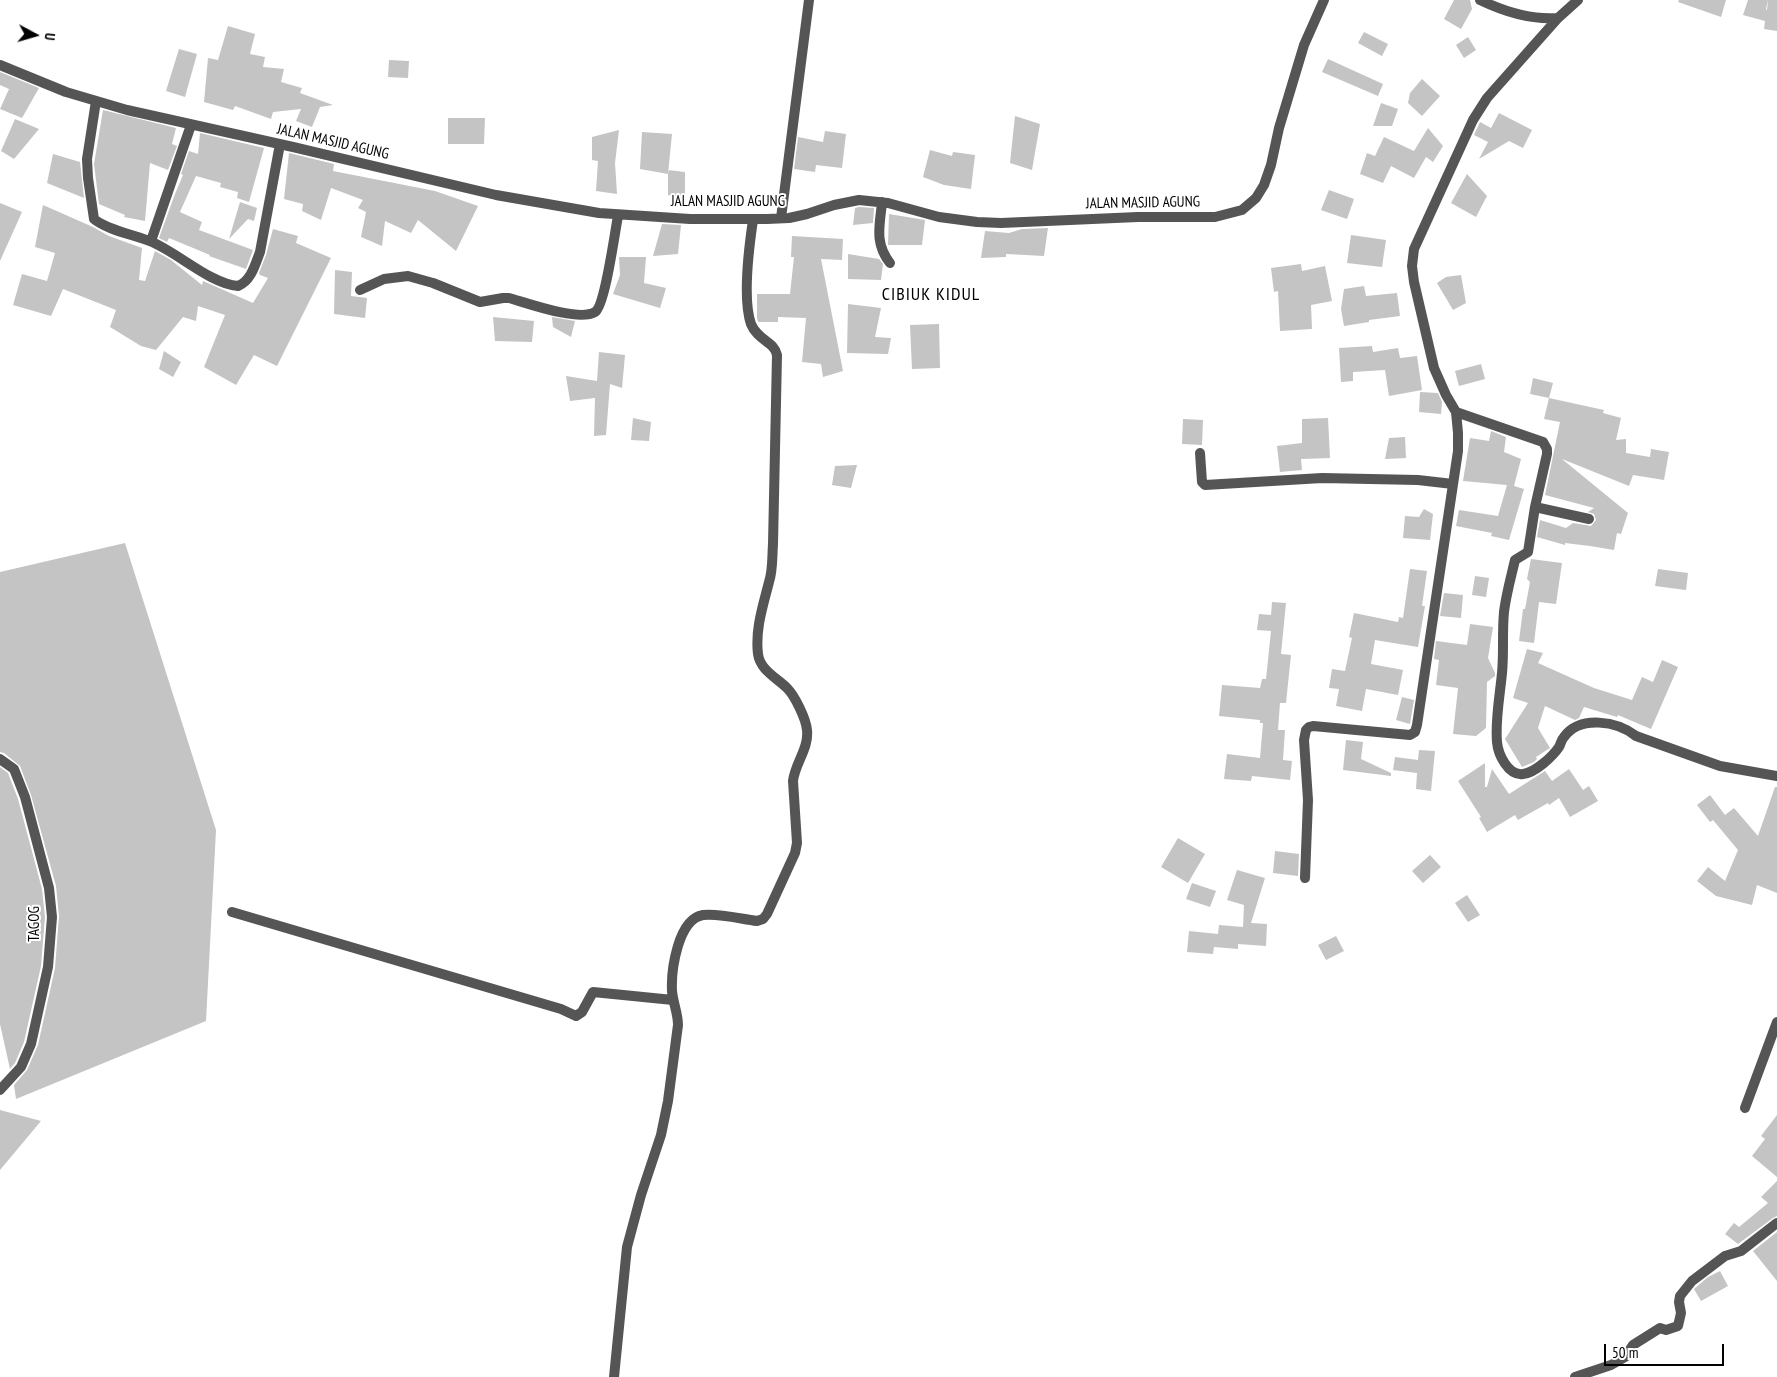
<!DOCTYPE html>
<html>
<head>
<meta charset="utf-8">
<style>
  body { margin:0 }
  #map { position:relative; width:1777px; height:1377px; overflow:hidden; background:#fff; font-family:"PT Sans Narrow",sans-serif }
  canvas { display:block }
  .north { position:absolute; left:10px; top:10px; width:50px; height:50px; -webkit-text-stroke:4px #fff; paint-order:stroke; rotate:96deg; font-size:14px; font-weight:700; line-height:20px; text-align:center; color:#000 }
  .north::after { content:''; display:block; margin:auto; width:18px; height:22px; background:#000; clip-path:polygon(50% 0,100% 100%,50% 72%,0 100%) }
  .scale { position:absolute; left:1604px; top:1344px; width:120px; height:22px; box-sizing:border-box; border:2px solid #000; border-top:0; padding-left:6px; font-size:15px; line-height:18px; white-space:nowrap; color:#000; -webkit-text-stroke:4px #fff; paint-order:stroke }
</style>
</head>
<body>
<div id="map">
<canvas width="1777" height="1377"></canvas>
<div class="north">U</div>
<div class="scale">50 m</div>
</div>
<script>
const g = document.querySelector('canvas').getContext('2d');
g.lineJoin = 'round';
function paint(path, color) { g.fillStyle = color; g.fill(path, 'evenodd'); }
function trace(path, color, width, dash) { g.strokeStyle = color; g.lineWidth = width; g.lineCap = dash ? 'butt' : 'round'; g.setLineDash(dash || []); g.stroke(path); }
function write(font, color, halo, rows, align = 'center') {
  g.font = font + ' "PT Sans Narrow",sans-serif'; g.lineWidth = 4; g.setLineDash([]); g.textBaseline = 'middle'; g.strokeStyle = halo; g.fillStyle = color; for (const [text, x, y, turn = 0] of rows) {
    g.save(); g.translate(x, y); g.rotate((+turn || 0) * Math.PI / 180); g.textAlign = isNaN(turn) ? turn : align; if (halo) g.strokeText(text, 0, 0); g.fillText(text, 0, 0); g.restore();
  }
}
const building = new Path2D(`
  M1454,0H1470L1472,9L1461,29L1444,19Z
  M1679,0H1726L1721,17L1678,2Z
  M1748,0H1768L1766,9L1767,10L1768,0H1777V31L1764,29L1765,21L1743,15Z
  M228,26L255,34L250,54L265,57L263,67L284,69L281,82L302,88L300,93L333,105L320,107L312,127L296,121L301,109L273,112L271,119L235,106L233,110L204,102L208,58L218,60Z
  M1364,32L1388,44L1382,56L1358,43Z
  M1468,37L1476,50L1464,58L1456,45Z
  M179,49L197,54L185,97L166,91Z
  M1328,59L1383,84L1378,96L1322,72Z
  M389,60L409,61L408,78L388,77Z
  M0,72L39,88L22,118L0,109L9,89L0,85Z
  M1422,79L1440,96L1422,116L1408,103L1410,93Z
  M1381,103L1398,109L1392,126H1373Z
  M103,110L176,128L172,144L177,146L168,170L150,163L145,221L124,217L125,215L99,204L94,164Z
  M1499,113L1532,130L1523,148L1509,141L1479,159L1488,142L1474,135L1480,122L1491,128Z
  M1015,116L1040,124L1032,170L1010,163Z
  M448,118H485L484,144H448Z
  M15,119L39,129L14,159L1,151Z
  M1428,128L1443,146L1433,162L1426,157L1414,178L1391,166L1383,183L1360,174L1367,153L1375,156L1384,137L1414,151Z
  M619,130L615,163L617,194L596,191L598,161L592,160V137Z
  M825,131L846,134L842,168L816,165L815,172L794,169L798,137L823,142Z
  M642,132L672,134L668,174L640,169Z
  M200,133L264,148L249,202L237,198L238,192L220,187L221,183L196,176L180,212L202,222L199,230L253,250L246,269L209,256L210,255L169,238L167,242L159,238L175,194L183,175L181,174L189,151L198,154Z
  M930,150L952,156L953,152L975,155L971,189L944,185L923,177Z
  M289,153L334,164L333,171L435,191L478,206L456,251L418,220L411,233L385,221L382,246L361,237L366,212L358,208L363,200L331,188L321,220L302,211L303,204L284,199Z
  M53,154L80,162L84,198L47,183Z
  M668,170L685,172V199L668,195Z
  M1467,174L1487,196L1476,217L1451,203Z
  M1329,190L1354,199L1347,219L1321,210Z
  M240,202L257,208L254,221L248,219L229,239Z
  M0,203L22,212L0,261Z
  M43,205L93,227L109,236L142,248L139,280L145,281L155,251L171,260L202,285L203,281L253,303L268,278L260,275L259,273L266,255L273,229L298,236L296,243L331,258L277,366L254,355L236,385L204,367L225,315L198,306L196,321L183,317L156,350L141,346L110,327L116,310L63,289L51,316L13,305L22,274L47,281L55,253L35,247Z
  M859,207L874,208L873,223L853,225L855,208Z
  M889,214L925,220L922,245H888Z
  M662,224L681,225L678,254L653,256Z
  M1048,228L1044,256L1006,254V257L981,258L985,231L1009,233L1022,229Z
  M1351,235L1386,240L1382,267L1347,263Z
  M792,236L843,239L842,260L821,259L843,371L823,377L821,364L802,362L806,318L778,317V322H758L757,318V294H790L794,257H791Z
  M848,254L879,259L883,264L881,280L848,279Z
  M619,257H646L644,283L666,288L660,308L613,294L620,275Z
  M1301,264L1302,271L1325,266L1332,301L1311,305L1312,329L1280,331L1278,291L1274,292L1271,268Z
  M335,270L352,272L351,296L367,298L365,318L334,314Z
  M1461,275L1466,303L1453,310L1437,283L1446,277Z
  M1364,286L1366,296L1397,293L1400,316L1369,320V322L1344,326L1341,309L1344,289Z
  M848,304L881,308L875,337L891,338L888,354L847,353Z
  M493,317L534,321L532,342L495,341Z
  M552,317L575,321L571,337L553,327Z
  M939,324L940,368L912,369L910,325Z
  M1372,346L1373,352L1398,348L1400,358L1417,356L1422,390L1389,396L1385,370L1353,372V381L1341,382L1339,348Z
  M164,351L181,362L173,377L159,369Z
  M599,352L625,355L622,388L610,384L606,435L594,436L595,398L570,401L566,376L597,381Z
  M1481,364L1485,379L1459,386L1455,371Z
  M1533,378L1553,383L1549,398L1604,410L1603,413L1621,418L1616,440L1626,439V453L1650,457L1651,449L1669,452L1664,480L1633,475L1629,486L1562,459L1628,513L1621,534L1617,533L1614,550L1590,546L1565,543V545L1537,537L1540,520L1566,528L1573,523L1591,526L1596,520L1594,514L1588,512L1594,508L1545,495L1560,422L1544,419L1549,398L1530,394Z
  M1420,392L1438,393L1442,402L1441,414L1419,412Z
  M633,418L651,422L649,441L631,440Z
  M1328,418L1330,458L1301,459L1302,470L1280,472L1277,446L1302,443V419Z
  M1183,419L1203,420L1202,445L1182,444Z
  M1491,431L1506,437L1504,452L1521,459L1514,486L1524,489L1509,540L1491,536L1492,533L1456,526L1459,510L1498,516L1507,485L1463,481L1470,438L1489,441Z
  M1405,437L1406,458L1385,459L1389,438Z
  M857,465L851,488L832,485L835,466Z
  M1424,509L1433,514L1430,540L1403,538L1405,516L1419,517Z
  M125,543L216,830L206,1021L16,1099L14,1085L27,1070L38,1045L55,968L59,916L56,886L31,795L20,766L4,753L0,752V572Z
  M1531,559L1562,563L1556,604L1539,602L1534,643L1519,641L1523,609H1525L1530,582L1527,579Z
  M1410,569L1427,571L1422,606H1425L1418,647L1375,640L1371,664L1403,670L1398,695L1366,689L1362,711L1336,706L1339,689L1329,688L1332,669L1345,671L1352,638L1349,637L1354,613L1398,622L1399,617L1403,618Z
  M1658,569L1688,573L1686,590L1655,586Z
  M1475,576L1489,578L1486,597L1472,595Z
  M1444,593L1463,595L1461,618L1440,616Z
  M1272,602L1286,603L1281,654L1291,655L1286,703H1280L1278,730H1285L1283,760L1292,761L1290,780L1252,776L1251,781L1224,779L1227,754L1260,758L1263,723H1260V720L1219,716L1222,685L1260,688L1262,679H1266L1271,631L1257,630L1259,614L1271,615Z
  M1470,624L1493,627L1488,658L1495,673V676L1487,682L1486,728L1476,736L1453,734L1458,688L1436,685L1439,660L1434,659L1436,641L1467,645Z
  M1527,649L1543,653L1538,663L1594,688L1632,700L1642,677L1653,682L1662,660L1678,667L1651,729L1618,715L1617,717L1584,707L1579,718L1575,720L1545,706L1538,728L1550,748L1536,757L1537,759L1534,762L1522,767L1505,739L1528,703L1513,698Z
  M1402,697L1414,700L1410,724L1396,720Z
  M1346,740L1363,742L1361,759L1391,773V776L1343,770Z
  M1419,750L1435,751L1431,791L1416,789L1417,773L1393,770L1395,757L1418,760Z
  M1485,763V787H1487L1492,769L1509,794L1545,771L1552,781L1569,769L1583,790L1589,786L1598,801L1570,817L1559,798L1549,805L1548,803L1518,820L1515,815L1487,832L1479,818L1481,817L1458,781Z
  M0,767L8,773L18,799L42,889L45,917L41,966L24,1042L15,1063L10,1069L0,1024Z
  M1775,787H1777V893L1757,885L1752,905L1716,896L1697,881L1708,867L1725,881L1738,850L1713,820L1710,822L1697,805L1710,795L1725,815L1734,808L1758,836Z
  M1178,838L1205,854L1188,883L1161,867Z
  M1275,851L1299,854L1298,876L1273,873Z
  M1430,855L1441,867L1423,883L1412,871Z
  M1237,870L1265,878L1251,923L1267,924L1266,946L1238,944V949L1214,947L1213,954L1187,952L1189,931L1218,934L1219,925L1243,927L1244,905L1227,900Z
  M1192,883L1216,891L1210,907L1186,899Z
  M1467,895L1480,915L1468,922L1455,903Z
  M1336,936L1344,951L1326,960L1318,945Z
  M0,1110L41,1121L0,1170Z
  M1777,1115V1177L1752,1156L1765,1139L1761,1136Z
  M1777,1181V1216L1773,1218L1738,1244L1725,1234L1734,1223L1739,1227L1768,1203L1761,1197Z
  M1777,1232V1281L1753,1251Z
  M1720,1271L1728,1286L1701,1301L1694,1289L1708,1277Z`);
const minor = new Path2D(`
  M1480,0C1503,11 1532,20 1558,18
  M0,65L66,92L127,110L293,147L496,195L599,213L690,219H767L789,218L807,214L834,205L859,200L888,203L939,217L977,222L1001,223L1138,217H1215L1242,210L1256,198L1264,185L1271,165L1279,128L1304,45L1324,0
  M96,101L87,159L88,178L94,219C107,230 135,235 152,242C178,253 211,284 238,286C251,281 255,265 260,252L280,144
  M882,202C880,225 874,243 890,263
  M781,218L809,0
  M151,241L191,125
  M360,290L384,279L408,276L433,283L480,302L503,298H509C527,303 579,322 595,312C605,306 615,231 618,216
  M1456,412L1543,442L1547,449V454L1535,507L1589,519
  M1200,453L1202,482L1205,485L1322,478L1418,480L1453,484
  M1535,507L1528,552L1515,560C1511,577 1506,595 1504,612C1502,632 1504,653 1502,673C1500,695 1495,720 1497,742C1498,754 1508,776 1523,774C1535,773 1553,756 1559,747C1561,744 1561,740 1564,737C1580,715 1617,721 1636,736L1720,766L1777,776
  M0,759L14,769L25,797L49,888L52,917L48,967L31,1044L21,1067L0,1090
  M1305,878L1308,800L1304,740L1306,730L1309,727L1313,726L1410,735L1415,732L1417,725L1458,451V433L1456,412L1446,395L1434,368L1414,282L1412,266L1414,249L1473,120L1487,98L1558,18L1578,0
  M232,912L561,1009L576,1016L582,1012L593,992L673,1000
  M1745,1108L1777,1022
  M614,1377L627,1247L641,1195L661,1135L668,1101L678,1025C678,1013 673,1003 672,991C671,970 678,919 703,915C719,913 741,919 757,921L763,919L767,914L795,853L797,843L793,781C795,763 809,749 807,730C806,719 795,696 787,688C777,678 760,670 758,654C755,629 763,606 769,582C773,570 772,557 773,544L777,355C774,341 758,341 751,324C742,298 749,247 753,220
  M1575,1377L1611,1365L1625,1357L1633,1345L1660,1328L1666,1330L1678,1326L1681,1313L1679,1302L1680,1296L1692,1281L1725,1256L1741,1251L1777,1223`);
const streetNames = [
  ["JALAN MASJID AGUNG",333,142,13],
  ["JALAN MASJID AGUNG",728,202],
  ["JALAN MASJID AGUNG",1143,203,-1],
  ["TAGOG",35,924,-90]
];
const quarterNames = [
  ["CIBIUK KIDUL",931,295]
];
paint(building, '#c4c4c4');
trace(minor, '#555', 10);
write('15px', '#000', '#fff', streetNames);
g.letterSpacing = '1px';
write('18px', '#000', '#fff', quarterNames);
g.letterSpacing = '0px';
</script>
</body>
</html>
